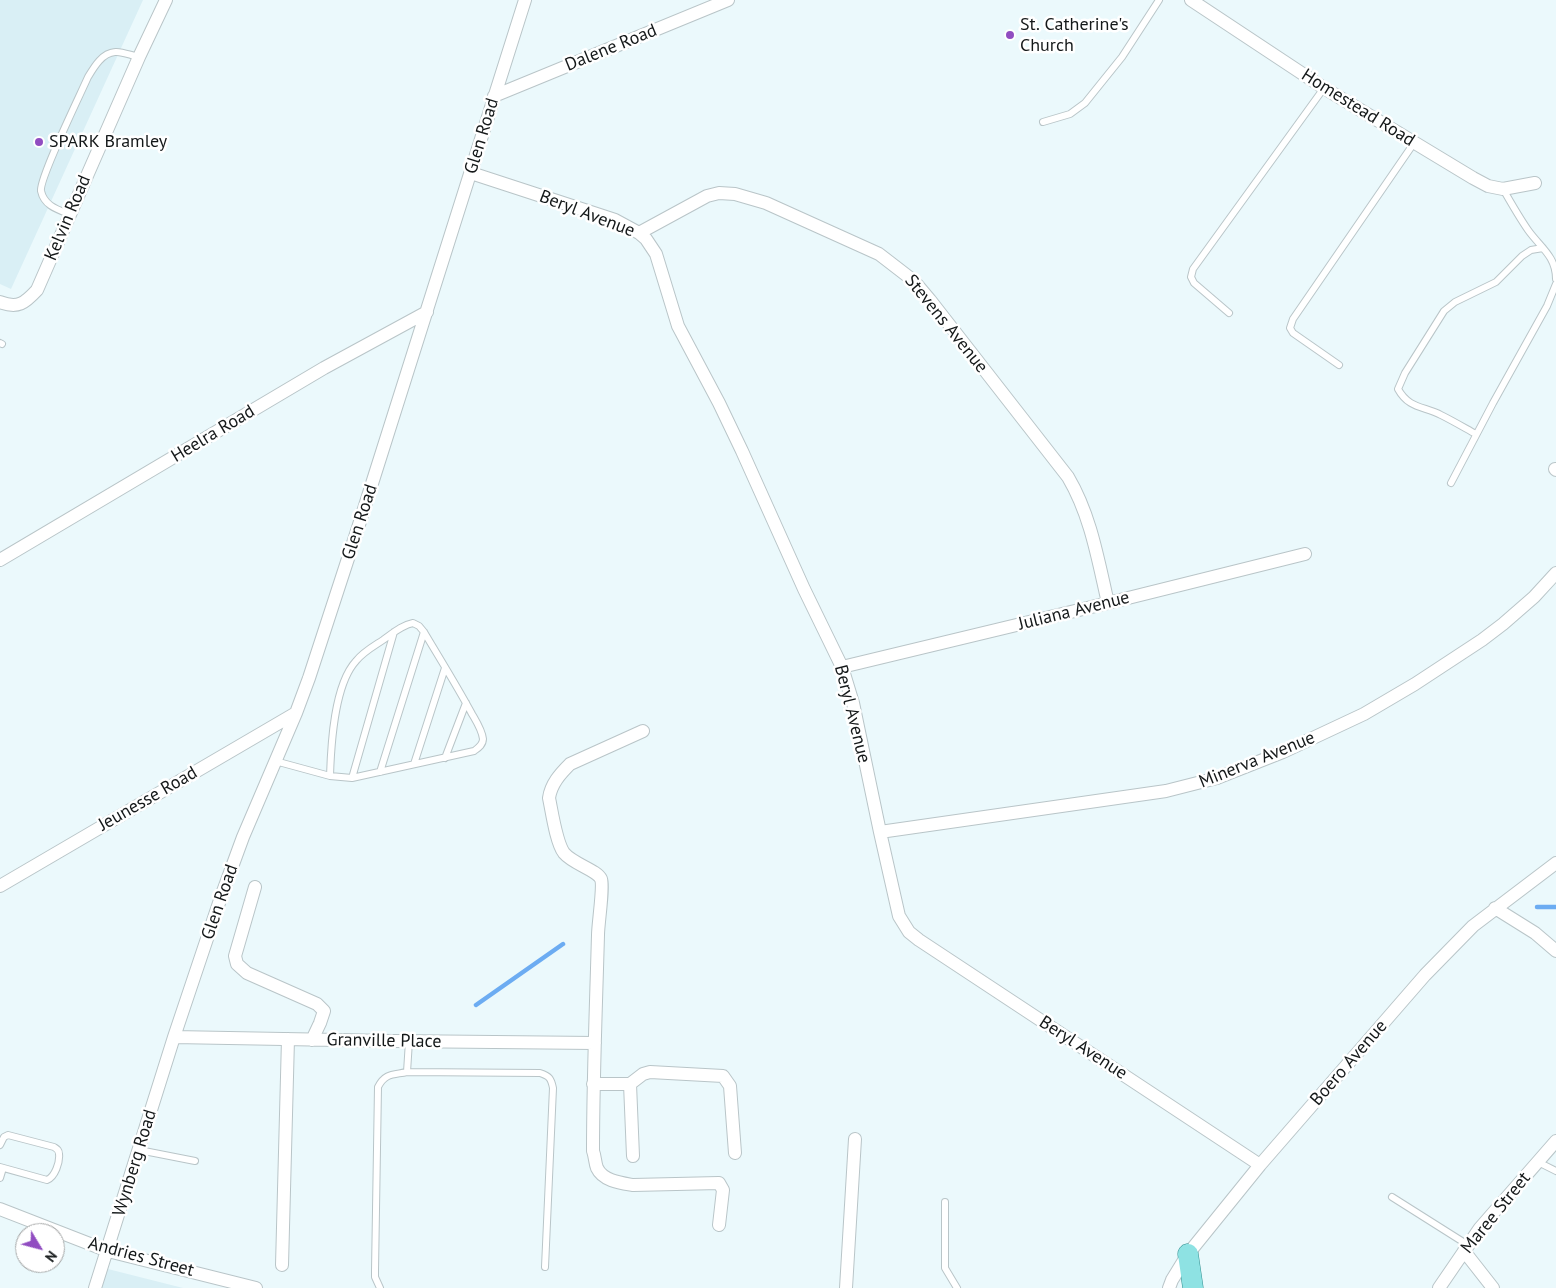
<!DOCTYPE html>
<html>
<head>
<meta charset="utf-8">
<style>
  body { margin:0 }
  #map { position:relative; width:1556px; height:1288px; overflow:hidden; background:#ebf9fc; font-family:"PT Sans",sans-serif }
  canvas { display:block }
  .north { position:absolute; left:15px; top:1223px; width:50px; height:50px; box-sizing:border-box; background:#fff; border:1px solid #a1a3a3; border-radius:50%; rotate:127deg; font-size:14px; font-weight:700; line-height:20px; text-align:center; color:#141819 }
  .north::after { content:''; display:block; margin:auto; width:18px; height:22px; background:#914dc1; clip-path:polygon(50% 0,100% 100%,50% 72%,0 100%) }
</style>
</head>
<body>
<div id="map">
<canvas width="1556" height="1288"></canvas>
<div class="north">N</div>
</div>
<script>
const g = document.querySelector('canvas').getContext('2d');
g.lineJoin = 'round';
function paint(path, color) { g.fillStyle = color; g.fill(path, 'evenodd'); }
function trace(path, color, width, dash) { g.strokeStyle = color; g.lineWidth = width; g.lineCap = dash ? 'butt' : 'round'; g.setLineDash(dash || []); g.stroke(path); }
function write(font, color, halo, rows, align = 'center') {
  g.font = font + ' "PT Sans",sans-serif'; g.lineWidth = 5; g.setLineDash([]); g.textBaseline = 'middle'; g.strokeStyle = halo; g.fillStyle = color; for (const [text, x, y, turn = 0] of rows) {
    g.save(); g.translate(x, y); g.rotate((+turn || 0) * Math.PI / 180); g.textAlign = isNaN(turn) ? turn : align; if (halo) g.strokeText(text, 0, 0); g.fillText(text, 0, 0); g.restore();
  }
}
const built = new Path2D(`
  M0,0H143L11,289L0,284Z
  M100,1267L183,1288H94Z`);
const stream = new Path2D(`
  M1537,907H1556
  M476,1005L563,944`);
const lane = new Path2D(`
  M1043,122L1070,114L1085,103L1122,57L1159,0
  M1503,189C1511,203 1519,217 1528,230C1540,247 1556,256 1556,279
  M69,214C56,209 44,205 41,191C39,179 81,93 88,77C94,67 102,53 115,52C122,51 132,56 139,57
  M1229,313L1194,283L1191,277L1193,269L1324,88
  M0,343L2,344
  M1339,365L1293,333L1290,328L1293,319L1414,143
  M1476,434C1465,428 1453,421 1441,415C1424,406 1409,409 1398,389L1405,373L1444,311L1455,302L1496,282L1522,256L1531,250L1543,248
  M1451,483L1493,403L1547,306L1556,284
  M445,758L466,703
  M275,761L330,776L352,778L474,751C478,748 483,745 483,739C482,730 476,721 472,714C457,686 440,659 424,632L419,626L413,623C402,625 393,633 383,640C374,646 363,652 356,661C334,685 331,744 330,776
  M414,764L445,668
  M380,772L424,632
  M352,778L394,632
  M409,1041L407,1072L540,1073C549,1076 551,1078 553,1088L545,1267
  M0,1145L4,1137L8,1135L54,1147C57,1149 59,1150 59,1154C60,1162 55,1177 47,1180L0,1167
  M139,1150L195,1161
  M1538,1162L1556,1171
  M0,1178L3,1168
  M1392,1197L1468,1245
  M945,1202V1268L957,1288
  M380,1288L375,1277V1271L378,1087C385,1073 393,1075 407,1072`);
const street = new Path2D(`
  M1191,0L1324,88L1473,178L1488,186L1503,189L1535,183
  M494,96L728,0
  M471,173L615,220L639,233L646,239L656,254L678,326L719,403L742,451L804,589L842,667L853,703L880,832L899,916L909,932L919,940L1260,1165
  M639,233L707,196L719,193L735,194L766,203L879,254L914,281L930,300L1068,477C1091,516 1098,560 1108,603
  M0,302C18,309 25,303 37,290L139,57L166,0
  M1555,469L1556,470
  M0,560L324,368L427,312
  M842,667L1108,603L1305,554
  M643,731L570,764C560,774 551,784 549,798C552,812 556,842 564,853C573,864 597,870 601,879C604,886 598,924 598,935C596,1007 593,1079 593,1151C595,1156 595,1163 597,1168C603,1181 621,1183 633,1185L719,1183L723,1190L719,1225
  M880,832L1166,791L1217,778L1283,752L1364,714L1415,684L1482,640L1503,624L1534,597L1556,573
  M0,886L296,713
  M255,887L235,956L237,964L247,973L317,1004L324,1011L320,1023L312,1040
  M1495,908L1535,933L1556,951
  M174,1037L393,1041L595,1043
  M593,1084H630L643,1074L650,1072L723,1076L730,1086L735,1153
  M630,1084L633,1156
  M0,1209L108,1251L256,1288
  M1464,1251L1493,1288
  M282,1265L288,1039
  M95,1288L174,1037L221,897L243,837L296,713L309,678L357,531L525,0
  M846,1288L855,1139
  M1169,1288L1172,1280L1188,1254L1260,1165L1425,975L1473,926L1556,863
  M1439,1288L1480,1228L1556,1141`);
const primary = new Path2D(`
  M1188,1254L1193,1288`);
const markers = [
  [1010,35,5,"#914dc1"],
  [39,142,5,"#914dc1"]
];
const poiNames = [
  ["St. Catherine's",1020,25],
  ["Church",1020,46],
  ["SPARK Bramley",49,142]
];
const streetNames = [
  ["Dalene Road",611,48,-22],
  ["Homestead Road",1358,108,32],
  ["Glen Road",482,136,-73],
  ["Beryl Avenue",587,214,21],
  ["Kelvin Road",68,218,-67],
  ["Stevens Avenue",946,324,51],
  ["Heelra Road",213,434,-31],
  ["Glen Road",360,522,-72],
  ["Juliana Avenue",1074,611,-14],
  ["Beryl Avenue",852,714,76],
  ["Minerva Avenue",1257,760,-22],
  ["Jeunesse Road",148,799,-30],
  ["Glen Road",220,902,-71],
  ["Granville Place",384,1041,1],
  ["Beryl Avenue",1083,1048,33],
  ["Boero Avenue",1349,1063,-49],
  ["Wynberg Road",135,1163,-73],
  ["Maree Street",1496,1213,-51],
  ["Andries Street",141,1257,15]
];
paint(built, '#d9eff5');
trace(stream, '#6cacf2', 4.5);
trace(lane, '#b9c5c8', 8);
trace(street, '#b9c5c8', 14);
trace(primary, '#338f90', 21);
trace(lane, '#fff', 6);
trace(street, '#fff', 12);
trace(primary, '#8ee2e3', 20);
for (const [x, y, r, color] of markers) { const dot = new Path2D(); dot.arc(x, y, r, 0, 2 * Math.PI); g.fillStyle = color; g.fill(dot); trace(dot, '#fff', 2); }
write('18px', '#141819', '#fff', poiNames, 'left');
write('18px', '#141819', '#fff', streetNames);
</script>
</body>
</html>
